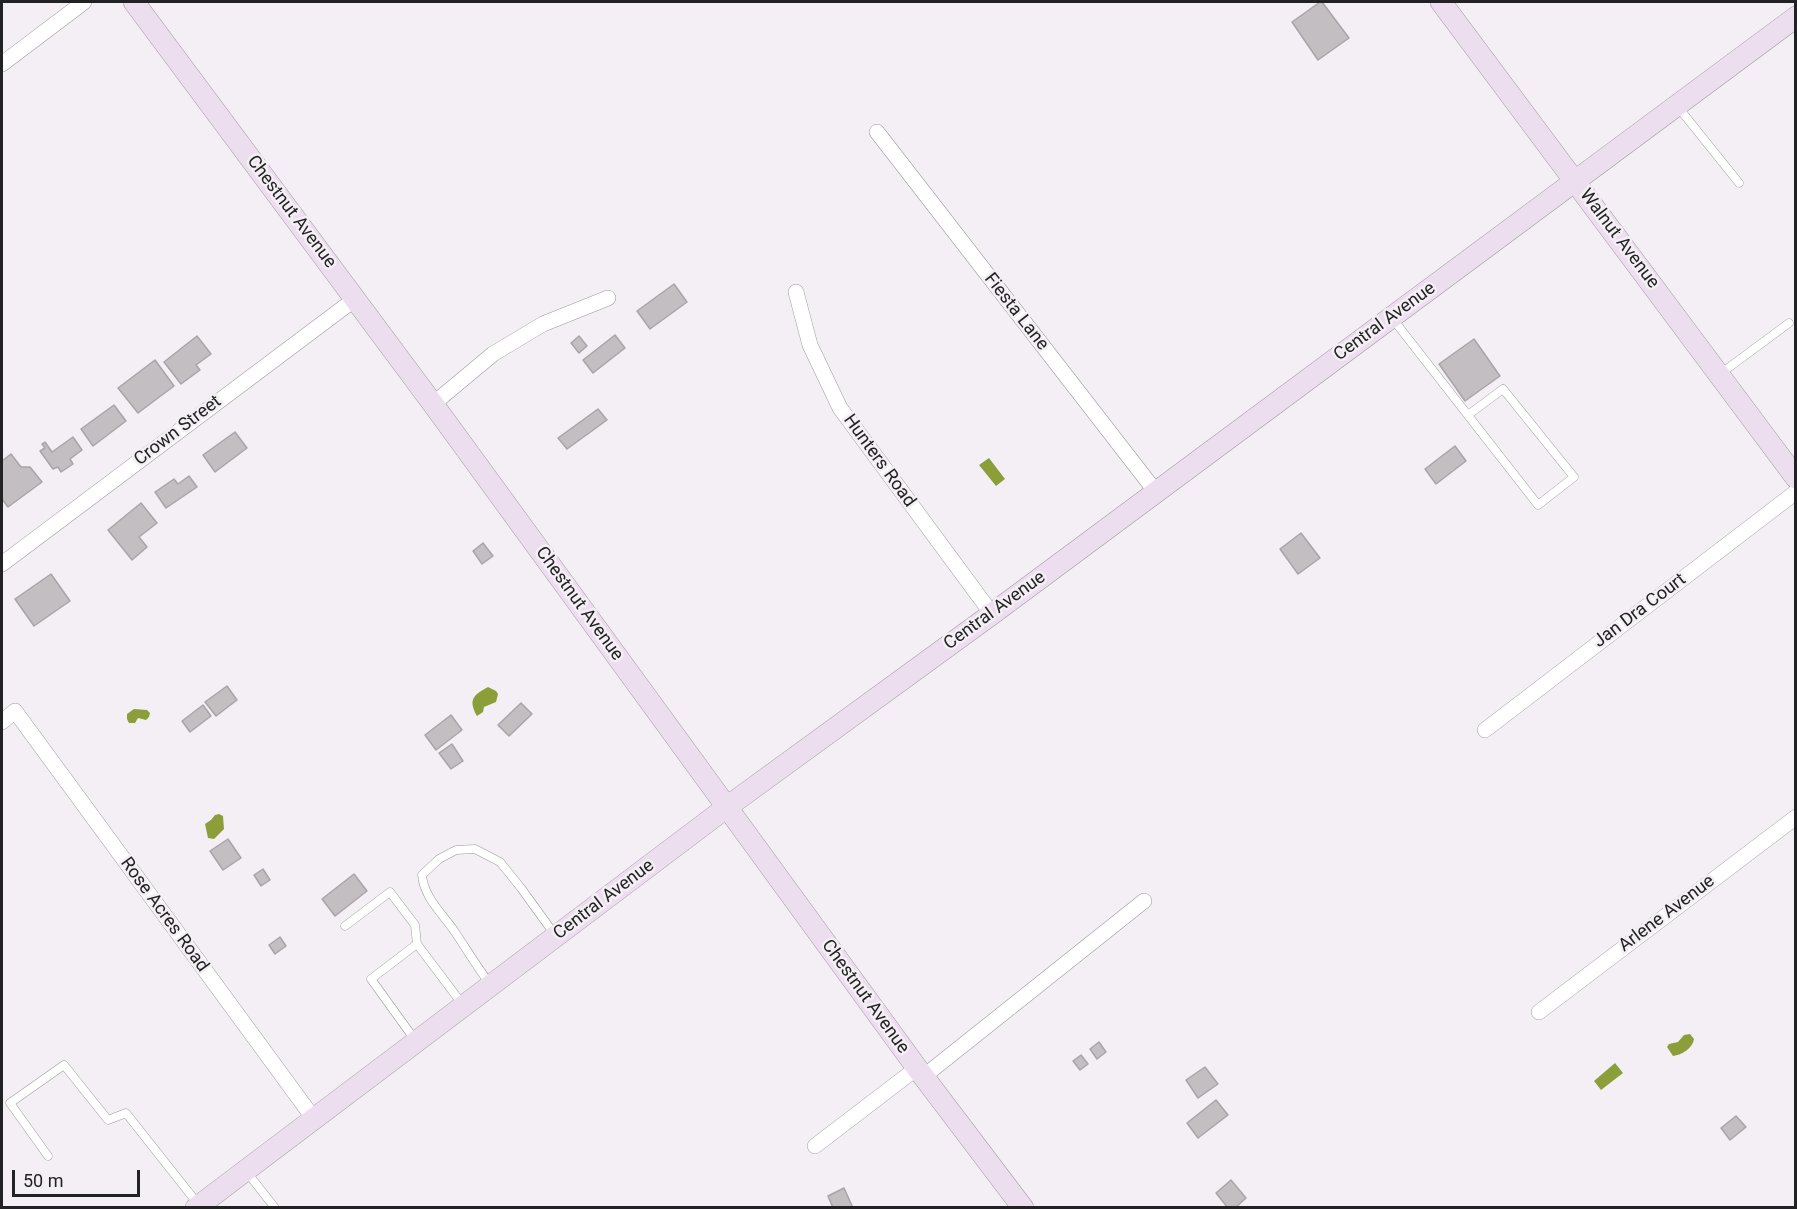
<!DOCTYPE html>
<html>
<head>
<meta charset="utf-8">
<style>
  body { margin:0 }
  #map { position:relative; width:1797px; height:1209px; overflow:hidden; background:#f4eff4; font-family:Roboto,sans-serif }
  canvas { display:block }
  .frame { position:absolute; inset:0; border:3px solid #222123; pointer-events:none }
  .scale { position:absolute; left:12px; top:1170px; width:128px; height:27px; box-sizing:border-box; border:3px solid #222123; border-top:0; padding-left:8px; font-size:18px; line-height:21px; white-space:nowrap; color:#222123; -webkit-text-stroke:4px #f4eff4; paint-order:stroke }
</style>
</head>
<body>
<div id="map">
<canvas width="1797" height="1209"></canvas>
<div class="frame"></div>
<div class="scale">50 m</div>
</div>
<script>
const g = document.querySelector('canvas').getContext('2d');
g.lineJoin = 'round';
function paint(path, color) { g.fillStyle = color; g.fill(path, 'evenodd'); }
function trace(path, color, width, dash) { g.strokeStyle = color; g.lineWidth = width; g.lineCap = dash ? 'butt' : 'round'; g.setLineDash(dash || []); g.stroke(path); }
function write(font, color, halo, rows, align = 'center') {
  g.font = font + ' Roboto,sans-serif'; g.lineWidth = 5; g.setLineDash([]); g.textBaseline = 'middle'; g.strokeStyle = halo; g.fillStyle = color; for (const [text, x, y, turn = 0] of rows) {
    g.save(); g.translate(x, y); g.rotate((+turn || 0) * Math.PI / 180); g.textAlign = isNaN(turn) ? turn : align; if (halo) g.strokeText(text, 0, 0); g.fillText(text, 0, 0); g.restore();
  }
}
const water = new Path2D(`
  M989,458L1005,479L996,486L979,465Z
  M488,687L496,691L498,694L496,702L484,707L483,712L477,716C468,700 473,695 488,687Z
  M134,709L147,710L150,713L149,717L146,720L138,718L135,723H129L127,719V714Z
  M219,814L223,816L224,829L214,839L208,838L205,824L211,820L215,815Z
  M1690,1034L1694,1039C1693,1048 1682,1055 1673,1056L1667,1047L1669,1044L1678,1042L1684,1035Z
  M1615,1063L1623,1073L1601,1090L1594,1081Z`);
const building = new Path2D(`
  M1320,2H1322L1349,38L1318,60L1292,22Z
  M674,284L687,302L650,329L637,311Z
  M615,335L625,348L593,373L583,360Z
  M197,336L211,354L196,365L200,370L181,384L164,362Z
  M579,336L587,346L579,353L571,343Z
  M1474,339L1500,376L1465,401L1439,364Z
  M155,360L174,386L138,413L118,388Z
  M114,405L126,421L93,446L81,429Z
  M598,409L607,420L567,449L558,438Z
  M235,432L247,448L215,472L203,455Z
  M73,437L82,450L70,459L73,464L61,472L58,467L53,469L40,451L45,448L42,444L45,442L52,452Z
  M1455,446L1466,461L1436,484L1425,469Z
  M11,454L21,467H30L42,482L8,507L2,499V461Z
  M189,476L197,487L166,508L155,492L174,479L178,484Z
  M141,503L157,523L139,537L147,547L132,560L108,530Z
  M1301,533L1320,558L1298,574L1280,549Z
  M483,543L493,556L482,564L473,551Z
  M51,574L70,601L34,626L15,599Z
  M227,686L237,700L216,716L205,702Z
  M521,703L532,714L509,736L498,725Z
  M203,705L211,716L190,732L182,721Z
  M451,715L462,730L436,750L425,735Z
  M452,744L463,761L451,769L439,753Z
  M228,839L241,858L223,870L210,851Z
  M263,869L270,880L261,886L254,875Z
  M354,874L367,891L335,916L322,899Z
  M280,937L286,946L275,954L269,945Z
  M1099,1042L1106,1052L1097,1059L1090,1049Z
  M1081,1055L1088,1064L1080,1070L1073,1061Z
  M1205,1067L1218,1084L1198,1098L1186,1080Z
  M1216,1100L1228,1115L1198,1138L1187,1123Z
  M1736,1116L1746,1127L1730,1140L1721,1128Z
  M1231,1180L1246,1198L1235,1208H1228L1216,1193Z
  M844,1188L853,1208H833L828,1196Z`);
const lane = new Path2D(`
  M1678,107L1739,183
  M1392,318L1538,505L1574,477L1503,389L1468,415
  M1720,374L1789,323
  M345,926L390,892L415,925L417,944L463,1005
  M490,984C477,967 467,950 455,932C443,914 424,898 422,875L439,859L456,850L475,849L500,862L521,888L555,935
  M415,1040L371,979L417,944
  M48,1156L10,1103L64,1065L108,1120L126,1113L198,1204
  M246,1171L275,1208`);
const street = new Path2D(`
  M2,64L84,2
  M877,132L1156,492
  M796,292L810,345L840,408L992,614
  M433,404L493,354L543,324L608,298
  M2,564L355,299
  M2,722L15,711L314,1119
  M1485,730L1796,492
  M1539,1012L1796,817
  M923,1077L1144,901
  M815,1146L917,1068`);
const secondary = new Path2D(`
  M134,2L433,404L917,1068L1023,1208
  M1441,2L1796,478
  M196,1208L727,807L992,614L1796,17`);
const streetNames = [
  ["Chestnut Avenue",291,212,53],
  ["Walnut Avenue",1619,239,53],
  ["Fiesta Lane",1016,312,52],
  ["Central Avenue",1385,322,-36],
  ["Crown Street",178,431,-37],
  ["Hunters Road",879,461,54],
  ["Chestnut Avenue",579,604,54],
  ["Central Avenue",995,611,-36],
  ["Jan Dra Court",1640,611,-37],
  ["Central Avenue",604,900,-37],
  ["Arlene Avenue",1667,914,-37],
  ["Rose Acres Road",164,915,54],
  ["Chestnut Avenue",865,997,54]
];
paint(water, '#8b9e3a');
paint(building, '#c2bec2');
trace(building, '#a8a4a9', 1.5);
trace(lane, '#9d999e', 9);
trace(street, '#9d999e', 16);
trace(secondary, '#9d999e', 22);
trace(lane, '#fff', 8);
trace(street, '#fff', 15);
trace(secondary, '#eddeef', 21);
write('18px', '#222123', '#f4eff4', streetNames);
</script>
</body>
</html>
